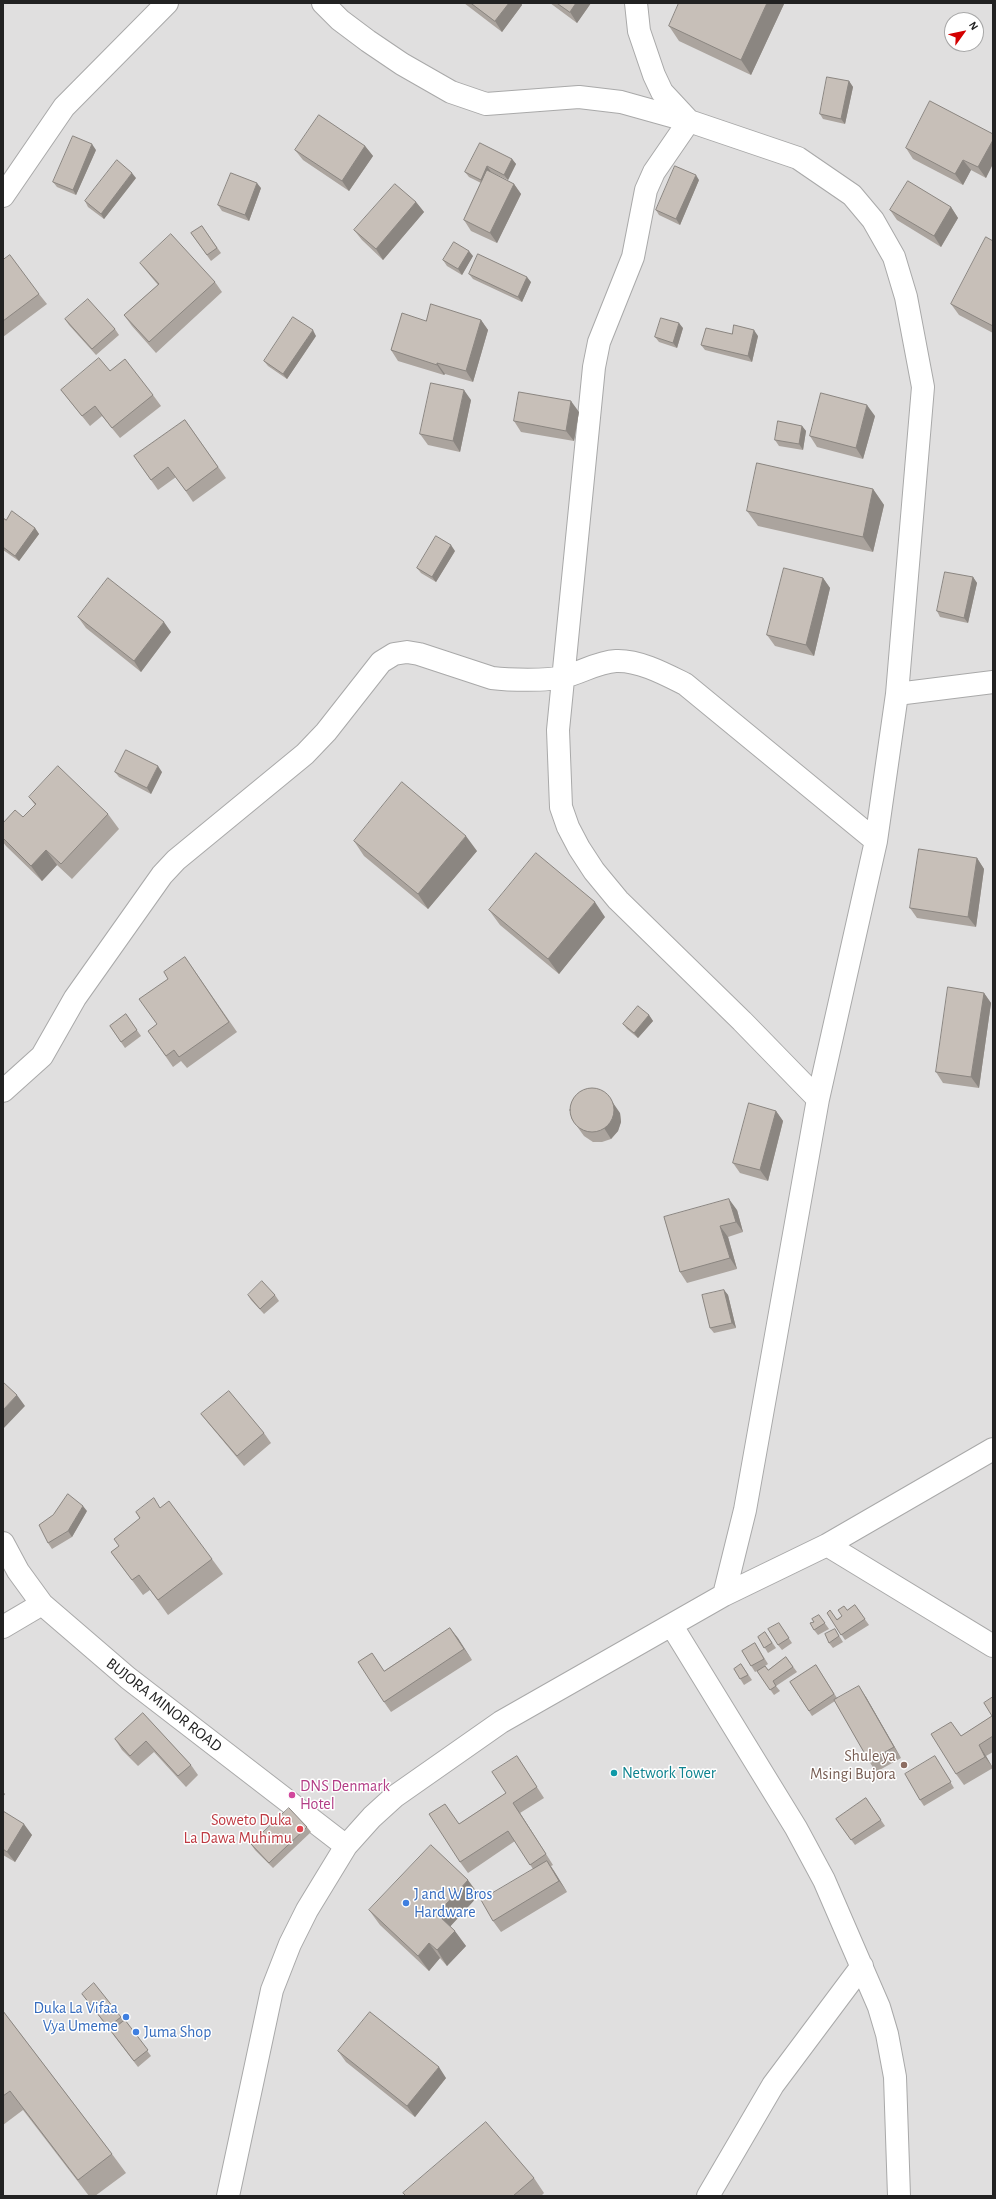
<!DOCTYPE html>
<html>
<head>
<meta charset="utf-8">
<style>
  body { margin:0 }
  #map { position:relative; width:996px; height:2199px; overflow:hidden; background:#f2efe9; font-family:"Alegreya Sans",sans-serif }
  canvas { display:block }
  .frame { position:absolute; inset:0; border:4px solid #222; pointer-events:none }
  .north { position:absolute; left:944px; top:12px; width:40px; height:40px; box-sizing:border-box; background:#fff; border:1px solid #a7a7a7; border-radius:50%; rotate:57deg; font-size:11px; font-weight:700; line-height:16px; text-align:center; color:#222 }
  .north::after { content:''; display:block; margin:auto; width:14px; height:18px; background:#d40000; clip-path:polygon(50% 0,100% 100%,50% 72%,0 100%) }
</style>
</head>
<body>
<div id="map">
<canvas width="996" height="2199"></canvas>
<div class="frame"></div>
<div class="north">N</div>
</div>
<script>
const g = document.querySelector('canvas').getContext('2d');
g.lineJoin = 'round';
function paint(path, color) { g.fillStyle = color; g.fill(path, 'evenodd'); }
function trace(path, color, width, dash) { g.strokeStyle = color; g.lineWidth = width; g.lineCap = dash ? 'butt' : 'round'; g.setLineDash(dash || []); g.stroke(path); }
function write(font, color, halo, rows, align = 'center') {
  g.font = font + ' "Alegreya Sans",sans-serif'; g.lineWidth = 3; g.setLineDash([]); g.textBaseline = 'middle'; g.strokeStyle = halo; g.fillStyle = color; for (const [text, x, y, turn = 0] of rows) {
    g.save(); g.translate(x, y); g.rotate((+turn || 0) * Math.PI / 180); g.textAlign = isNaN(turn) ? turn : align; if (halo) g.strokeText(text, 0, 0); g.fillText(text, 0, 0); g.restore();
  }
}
const residential = new Path2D(`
  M3,3H993V2196H3ZM952,20H976V44H952Z`);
const minor = new Path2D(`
  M323,3L340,20L368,41L402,64L451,92L486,104L579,97L621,102L689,121L654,172L646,190L633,257L599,342L594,367L558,730L561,807L568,827L579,848L594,871L618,900L742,1021L818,1099
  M636,3L639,31L654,75L662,92L689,121L798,158L852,195L873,220L894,257L906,297L923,387L897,694L876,841L818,1099L745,1510L724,1595
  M3,196L64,107L167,3
  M897,694L993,682
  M3,1091L42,1056L75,998L162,875L176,860L305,754L326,732L381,662L394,654L407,652L419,654L492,678C508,680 548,681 563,677C581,673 597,662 616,661C639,660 665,674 685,684L876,841
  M3,1543L18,1571L42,1604L128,1678L346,1846
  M827,1545L993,1646
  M672,1626L796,1828L824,1880L879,2007L887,2034L895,2077L899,2196
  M3,1627L42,1604
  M228,2196L272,1990L290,1944L307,1910L346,1846L372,1817L394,1797L501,1722L724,1595L827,1545L993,1449
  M708,2196L773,2085L862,1966`);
const wall = new Path2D(`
  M464,3H521L522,5L502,32Z
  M550,3H591L577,23Z
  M784,4L751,75L679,41L669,26Z
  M849,81L853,87L845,124L823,119L820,114Z
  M993,134L986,178L971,170L963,185L913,159L906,148Z
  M365,146L373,156L349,191L303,160L295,150Z
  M96,150L76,195L57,187L53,182Z
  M512,159L516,164L508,180L491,172L514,184L521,194L497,243L471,231L464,220L481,183L469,177L465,172Z
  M136,178L104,219L88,207L85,201Z
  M699,180L680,225L659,215L656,210Z
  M261,188L249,221L222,211L218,205Z
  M416,202L424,212L383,260L362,240L354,230Z
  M951,207L958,218L941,247L897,220L890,210Z
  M202,226L221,253L211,261L191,233Z
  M993,241V333L959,315L951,304Z
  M473,256L462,275L447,266L443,260Z
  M3,260L39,294L47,304L3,337Z
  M140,263L215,282L222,292L156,353L132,326L124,315L158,285L148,273Z
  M469,274L531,282L522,302L473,279Z
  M65,319L115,329L119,335L96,355L69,325Z
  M481,320L488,330L473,382L445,374L444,375L398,361L391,350L426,321Z
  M683,328L677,348L659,342L655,337Z
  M732,334L758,336L752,362L705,350L701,345Z
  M316,336L287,379L268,366L264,361Z
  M110,371L153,395L161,406L120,438L102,416L90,426L69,400L61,390Z
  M471,400L460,452L428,445L420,434Z
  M579,412L574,441L521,432L514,421Z
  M875,416L863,459L817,447L810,436Z
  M185,420L226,478L193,502L176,477L158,490L134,456Z
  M802,426L806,431L803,450L779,446L775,440Z
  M873,489L884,505L873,552L758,526L747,511Z
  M3,518L6,520L35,528L39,534L19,561L3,550Z
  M455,551L436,582L421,573L417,568Z
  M973,577L977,583L968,623L940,617L937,611Z
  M823,578L830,588L814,656L775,646L767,635Z
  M78,617L171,632L141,672L86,628Z
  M115,772H162L151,794L119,777Z
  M29,797L108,814L119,829L72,879L57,865L42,881L6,846L3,842V823L23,817L35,805Z
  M354,841L477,851L428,909L364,856Z
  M977,858L984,869L976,927L917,918L910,908Z
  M489,910L605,917L559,974L500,925Z
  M185,957L237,1032L187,1068L181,1061L173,1067L148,1031L157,1024L168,979Z
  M984,993L991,1003L979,1088L943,1083L936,1072Z
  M126,1014L141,1036L125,1048L110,1026Z
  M649,1015L653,1021L638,1038L627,1029L623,1024Z
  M776,1111L783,1121L768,1181L740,1173L733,1163Z
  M620,1113L621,1122L618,1131L611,1139L602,1142H593L584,1136L571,1118Z
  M737,1210L743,1232L728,1237L737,1269L687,1283L680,1272L664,1217Z
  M724,1290L728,1295L736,1328L714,1333L710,1328Z
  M248,1295H275L279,1301L264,1314L251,1300Z
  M201,1414L264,1433L271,1443L244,1466L209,1424Z
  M160,1508L212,1559L223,1574L168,1615L150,1590L143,1595L111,1552L119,1546L140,1519L136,1512Z
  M87,1511L72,1537L52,1549L48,1543Z
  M855,1605L869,1625L845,1640L827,1613L837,1619L842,1616L847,1610Z
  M819,1615L829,1629L818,1635L814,1630Z
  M779,1623L792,1643L782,1650L778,1645Z
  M450,1628L472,1660L391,1712L384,1702V1671Z
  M835,1629L843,1642L833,1648L829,1643Z
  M765,1632L776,1648L768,1653L758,1637Z
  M755,1643L768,1664L765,1666L768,1670L786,1657L797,1672L776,1686L780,1691L774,1695L757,1671L755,1672L742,1651Z
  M741,1664L752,1680L744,1685L734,1669Z
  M816,1665L837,1698L866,1697L901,1758L876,1772L869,1761L835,1701L812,1716L790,1682Z
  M993,1697V1752L986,1756L993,1768L964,1785L956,1774L961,1736L992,1716Z
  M143,1713L191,1765L198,1775L186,1787L154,1752L138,1766L122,1750L115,1739Z
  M517,1756L544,1798L520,1813L553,1865L551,1866L567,1892L501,1932L493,1921L533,1869L515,1841L468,1873L460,1862L459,1824L506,1793Z
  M935,1756L954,1788L924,1806L920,1800Z
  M866,1798L885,1826L855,1845L836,1819Z
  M3,1811L32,1835L15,1862L3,1855Z
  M307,1827L311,1832L273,1868L255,1850L251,1844Z
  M479,1895L450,1926L466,1946L447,1966L440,1958L429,1971L380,1925L369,1910Z
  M82,1994L121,2017L124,2021L125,2020L151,2056L138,2067Z
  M3,2011L112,2154L126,2173L95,2196H89L23,2110L3,2125Z
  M338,2051L446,2078L415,2117L346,2062Z
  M534,2178L544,2193L541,2196H406L403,2193Z`);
const shadedWall = new Path2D(`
  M509,3H521L522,5L502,32L495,21Z
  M576,3H591L577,23L570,12Z
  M767,3H783L784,4L751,75L741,60Z
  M849,81L853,87L845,124L841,119Z
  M993,140V164L986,178L978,167Z
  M92,144L96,150L76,195L73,190Z
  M365,146L373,156L349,191L342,181Z
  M512,159L516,164L508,180L504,175Z
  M963,160L971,170L963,185L955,174Z
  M487,166L491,172L485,185L481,180Z
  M132,173L136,178L104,219L101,214Z
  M696,175L699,180L680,225L676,219Z
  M257,183L261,188L249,221L245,215Z
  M514,184L521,194L497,243L490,233Z
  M416,202L424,212L383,260L376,249Z
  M951,207L958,218L941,247L934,236Z
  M469,251L473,256L462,275L458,269Z
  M527,277L531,282L522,302L518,297Z
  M481,320L488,330L473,382L466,371Z
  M679,323L683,328L677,348L673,343Z
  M313,330L316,336L287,379L283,374Z
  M754,330L758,336L752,362L748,356Z
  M437,363L445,374L444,375L437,365Z
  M464,390L471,400L460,452L453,441Z
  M571,401L579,412L574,441L566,431Z
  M867,405L875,416L863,459L856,448Z
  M802,426L806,431L803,450L799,444Z
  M873,489L884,505L873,552L863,537Z
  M35,528L39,534L19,561L15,556Z
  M451,545L455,551L436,582L432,577Z
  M973,577L977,583L968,623L964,618Z
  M823,578L830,588L814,656L806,645Z
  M164,622L171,632L141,672L134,661Z
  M158,766L162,772L151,794L147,788Z
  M466,836L477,851L428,909L418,894Z
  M46,850L57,865L42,881L31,866Z
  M977,858L984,869L976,927L968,917Z
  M595,902L605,917L559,974L548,959Z
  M984,993L991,1003L979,1088L971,1077Z
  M649,1015L653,1021L638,1038L634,1033Z
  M607,1094L620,1113L621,1122L618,1131L611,1139L604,1128Z
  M776,1111L783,1121L768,1181L760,1170Z
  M729,1199L737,1210L743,1232L736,1222Z
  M720,1226L728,1237L737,1269L730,1258Z
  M724,1290L728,1295L736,1328L732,1323Z
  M17,1395L25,1406L3,1429V1410Z
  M83,1506L87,1511L72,1537L68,1531Z
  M450,1628L458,1638L472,1660L464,1649Z
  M859,1686L866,1697L901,1758L894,1747Z
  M979,1745L986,1756L993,1768L985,1757Z
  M3,1792L5,1794L3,1797Z
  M513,1803L520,1813L553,1865L546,1854Z
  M24,1824L32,1835L15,1862L7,1852Z
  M547,1861L554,1871L567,1892L559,1881Z
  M468,1880L479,1895L448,1929L437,1914Z
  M455,1931L466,1946L447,1966L437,1950Z
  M429,1943L440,1958L429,1971L418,1956Z
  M439,2067L446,2078L415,2117L407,2106Z`);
const building = new Path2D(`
  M471,3H509L495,21Z
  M557,3H576L570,12Z
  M679,3H767L741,60L669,26Z
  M827,77L849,81L841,119L820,114Z
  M930,101L993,134V140L978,167L963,160L955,174L906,148Z
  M319,115L365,146L342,181L295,150Z
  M73,136L92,144L73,190L53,182Z
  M480,143L512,159L504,175L487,166L481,180L465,172Z
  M117,160L132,173L101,214L85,201Z
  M675,166L696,175L676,219L656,210Z
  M487,170L514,184L490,233L464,220Z
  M231,173L257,183L245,215L218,205Z
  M908,181L951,207L934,236L890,210Z
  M395,184L416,202L376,249L354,230Z
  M202,226L217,248L207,255L191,233Z
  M171,234L215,282L149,342L124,315L159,284L140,263Z
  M986,237L993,241V326L951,304Z
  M454,242L469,251L458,269L443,260Z
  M478,254L527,277L518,297L469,274Z
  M10,255L39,294L3,321V260Z
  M88,299L115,329L92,349L65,319Z
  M431,304L481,320L466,371L437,363V365L391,350L402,313L426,321Z
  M293,317L313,330L283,374L264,361Z
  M661,318L679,323L673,343L655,337Z
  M734,325L754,330L748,356L701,345L706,328L732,334Z
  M99,358L110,371L125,359L153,395L112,428L95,406L82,416L61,390Z
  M431,383L464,390L453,441L420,434Z
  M519,392L571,401L566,431L514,421Z
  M821,393L867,405L856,448L810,436Z
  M185,420L218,467L186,491L168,467L151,480L134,456Z
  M778,421L802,426L799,444L775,440Z
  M757,463L873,489L863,537L747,511Z
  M12,511L35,528L15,556L3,547V518L6,520Z
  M436,536L451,545L432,577L417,568Z
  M784,568L823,578L806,645L767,635Z
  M945,572L973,577L964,618L937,611Z
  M108,578L164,622L134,661L78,617Z
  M126,750L158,766L147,788L115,772Z
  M58,766L108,814L61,864L46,850L31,866L3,838V823L15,810L23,817L36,804L29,797Z
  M402,782L466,836L418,894L354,841Z
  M919,849L977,858L968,917L910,908Z
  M536,853L595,902L548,959L489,910Z
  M185,957L229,1022L179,1057L174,1050L166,1056L148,1031L157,1024L139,999L168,979L164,972Z
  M948,987L984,993L971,1077L936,1072Z
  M638,1006L649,1015L634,1033L623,1024Z
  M126,1014L137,1030L121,1042L110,1026Z
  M570 1110a22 22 0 1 1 44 0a22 22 0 1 1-44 0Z
  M749,1103L776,1111L760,1170L733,1163Z
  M729,1199L736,1222L720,1226L730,1258L680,1272L664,1217Z
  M262,1281L275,1295L260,1309L248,1295Z
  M724,1290L732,1323L710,1328L702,1295Z
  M3,1382L17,1395L3,1410Z
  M229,1391L264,1433L237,1456L201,1414Z
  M68,1494L83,1506L68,1531L48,1543L39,1525L53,1515Z
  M154,1498L160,1508L169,1501L212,1559L158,1600L139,1575L132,1580L111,1552L119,1546L114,1539L140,1518L136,1512Z
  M855,1605L865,1619L841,1635L827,1613L830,1610L837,1620L842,1616L838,1610L844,1606L847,1610Z
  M819,1615L825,1623L814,1630L810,1623L814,1622L812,1619Z
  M779,1623L789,1638L778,1645L768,1629Z
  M450,1628L464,1649L384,1702L358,1662L372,1653L384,1671Z
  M835,1629L839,1636L829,1643L825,1634Z
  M765,1632L772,1643L764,1648L758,1637Z
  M755,1643L764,1659L751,1666L742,1651Z
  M786,1657L793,1667L773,1681L776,1686L770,1690L757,1671L765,1666L768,1670Z
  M741,1664L748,1675L740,1679L734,1669Z
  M816,1665L834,1694L809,1711L790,1682Z
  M859,1686L894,1747L869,1761L834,1700Z
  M993,1697V1736L979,1745L985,1757L956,1774L931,1734L951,1722L961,1736L992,1716L984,1703Z
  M143,1713L191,1765L178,1776L146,1741L130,1756L115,1739Z
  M517,1756L537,1787L513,1803L546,1854L530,1865L508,1831L460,1862L429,1814L445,1804L459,1824L506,1793L492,1772Z
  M935,1756L951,1782L920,1800L905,1774Z
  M866,1798L881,1820L851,1840L836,1819Z
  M289,1808L307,1827L269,1863L251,1844Z
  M3,1811L24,1824L7,1852L3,1849Z
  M431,1845L468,1880L437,1914L455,1931L437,1950L429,1943L418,1956L369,1910Z
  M547,1861L559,1881L493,1921L481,1900Z
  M94,1983L121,2017L108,2027L82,1994Z
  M3,2011L112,2154L78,2180L10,2091L3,2096Z
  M370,2012L439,2067L407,2106L338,2051Z
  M125,2020L148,2050L134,2061L111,2031Z
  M486,2122L534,2178L513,2196H406L403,2193Z`);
const markers = [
  [904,1765,4,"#8d6e63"],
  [614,1773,4,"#0f9aa8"],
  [292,1795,4,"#d1479c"],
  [300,1829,4,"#e0444e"],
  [406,1903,4,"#3f7fe0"],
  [126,2017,4,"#3f7fe0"],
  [136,2032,4,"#3f7fe0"]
];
const streetNames = [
  ["BUJORA MINOR ROAD",164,1705,38]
];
const educationNames = [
  ["Shule ya",896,1756],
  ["Msingi Bujora",896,1774]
];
const cultureNames = [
  ["Network Tower",622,1773]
];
const hotelNames = [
  ["DNS Denmark",300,1786],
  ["Hotel",300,1804]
];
const healthNames = [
  ["Soweto Duka",292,1820],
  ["La Dawa Muhimu",292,1838]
];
const shopNames = [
  ["J and W Bros",414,1894],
  ["Hardware",414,1912],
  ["Duka La Vifaa",118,2008,"right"],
  ["Vya Umeme",118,2026,"right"],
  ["Juma Shop",144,2032]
];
paint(residential, '#e0dfdf');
trace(minor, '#a9a9a9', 24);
trace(minor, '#fff', 22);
paint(wall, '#aba49e');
paint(shadedWall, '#8b8681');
paint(building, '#c7bfb8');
trace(building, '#8b8681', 1);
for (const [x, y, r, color] of markers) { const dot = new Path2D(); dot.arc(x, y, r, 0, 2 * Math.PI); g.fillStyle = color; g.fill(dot); trace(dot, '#fff', 1.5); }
write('16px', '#222', '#fff', streetNames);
write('16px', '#785e54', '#fff', educationNames, 'right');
write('16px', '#0d838f', '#fff', cultureNames, 'left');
write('16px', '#b23c85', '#fff', hotelNames, 'left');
write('16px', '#be3a42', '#fff', healthNames, 'right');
write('16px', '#366cbe', '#fff', shopNames, 'left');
</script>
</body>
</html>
